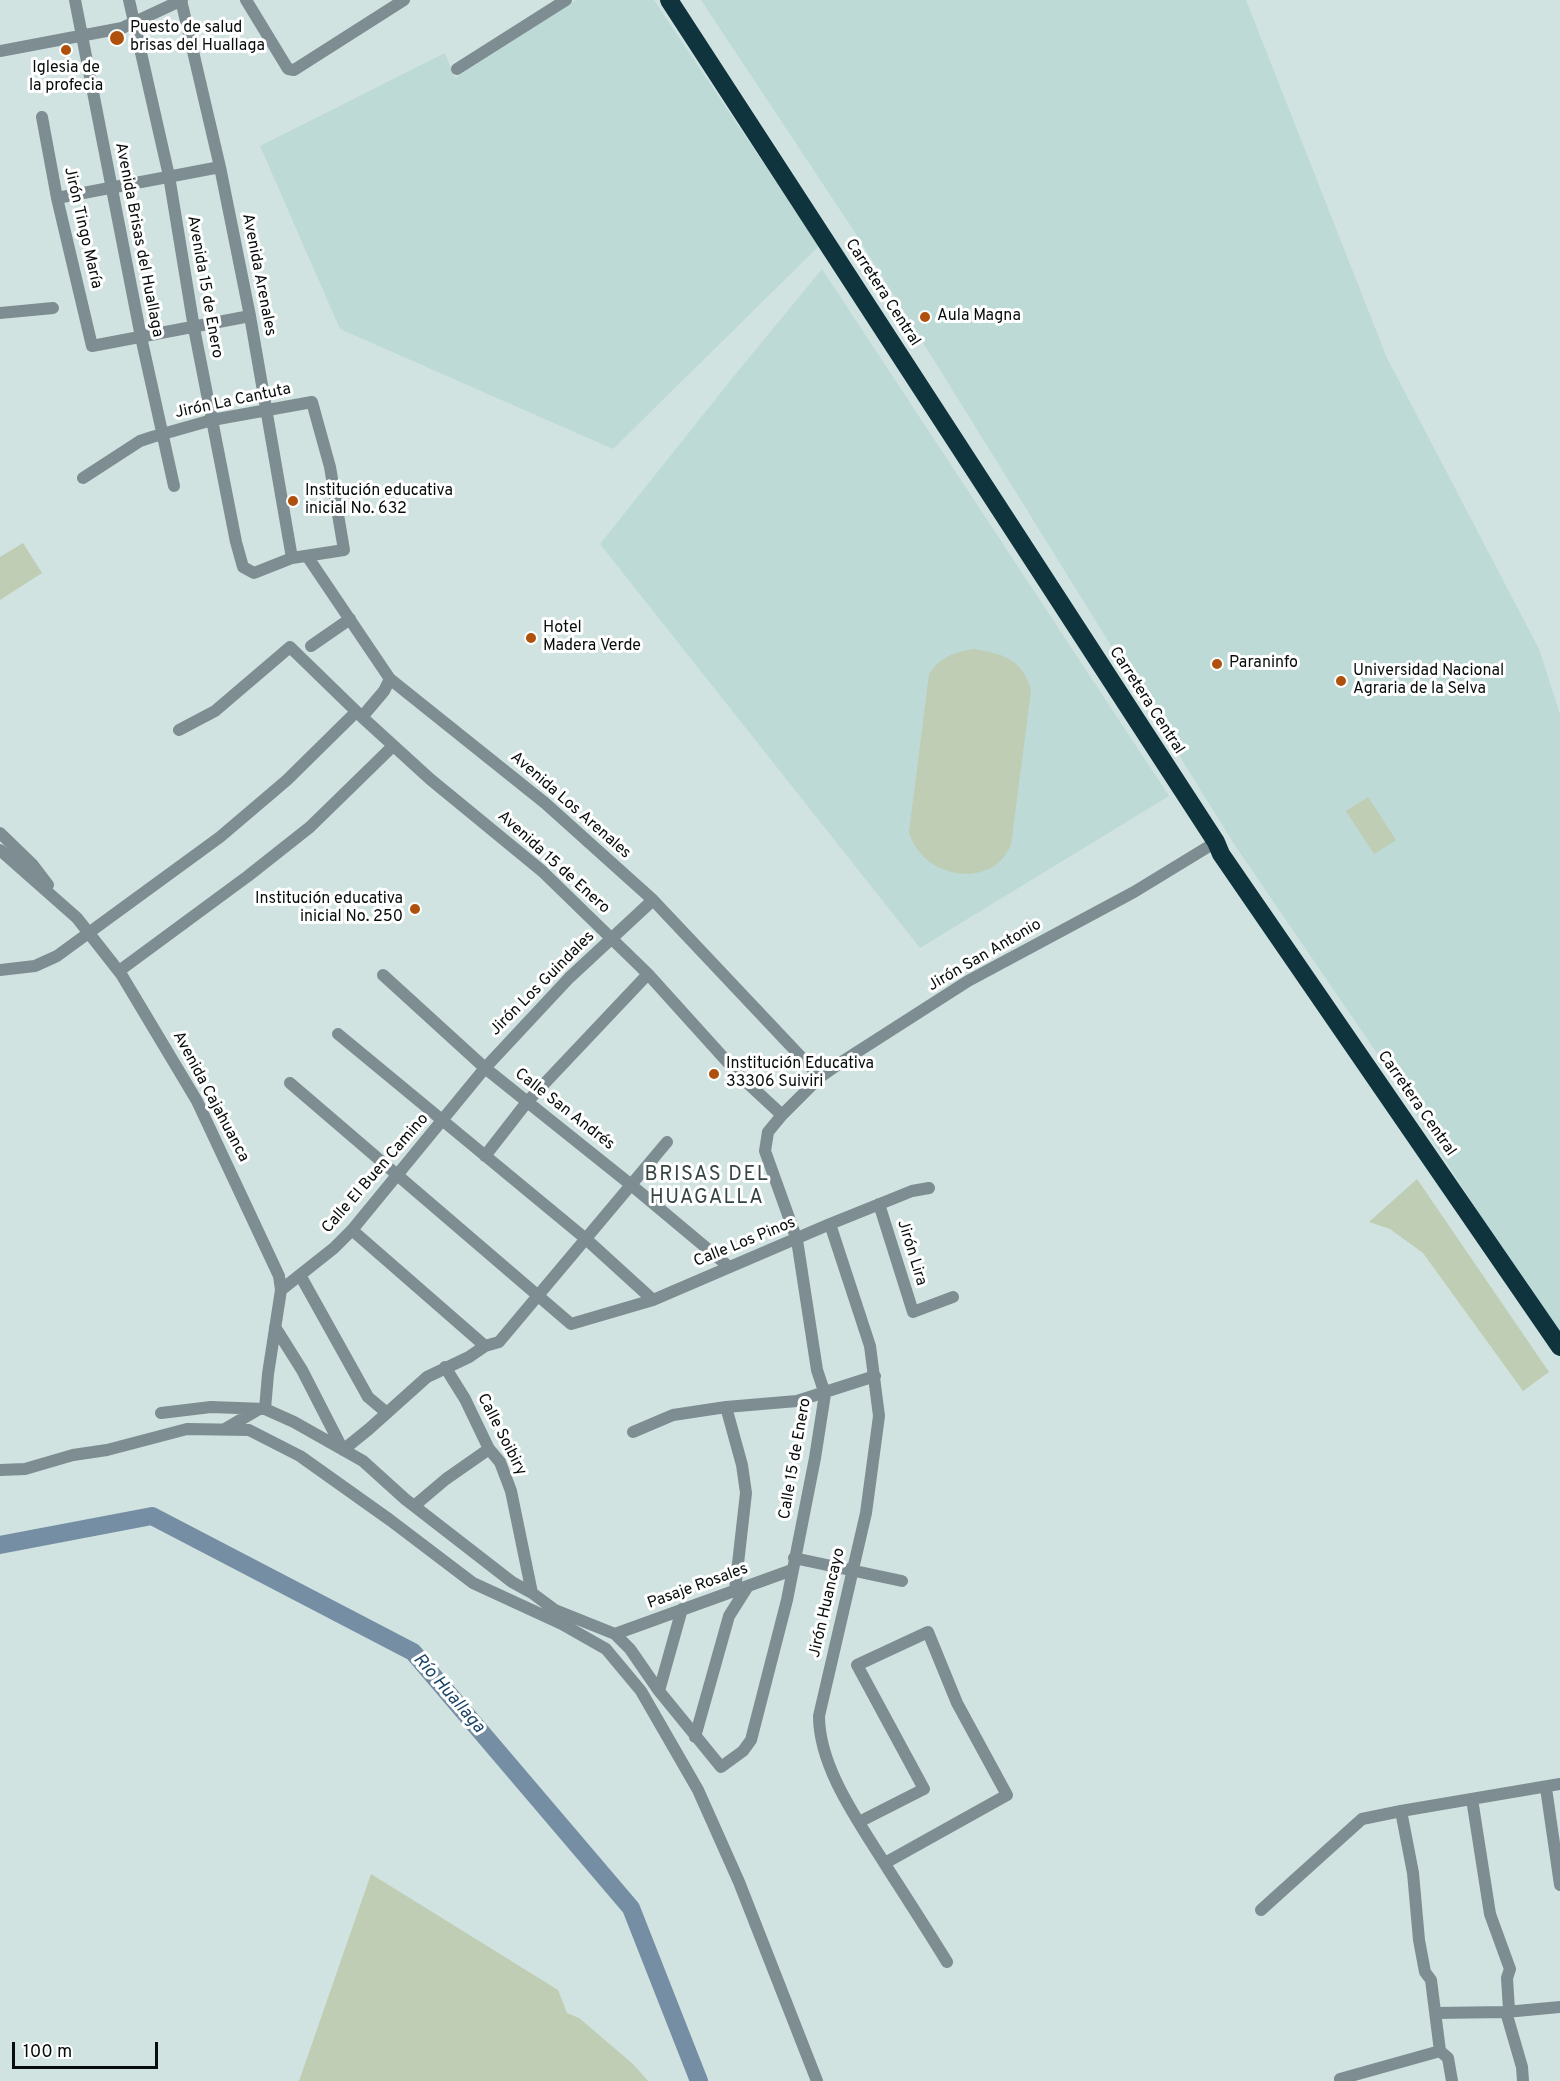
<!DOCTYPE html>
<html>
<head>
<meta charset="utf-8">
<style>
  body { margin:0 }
  #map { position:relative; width:1560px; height:2081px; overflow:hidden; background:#d0e3e1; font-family:Overpass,sans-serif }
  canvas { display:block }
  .scale { position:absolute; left:12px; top:2042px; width:146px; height:27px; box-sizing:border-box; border:3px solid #070d0c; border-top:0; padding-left:8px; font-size:18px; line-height:21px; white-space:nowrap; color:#070d0c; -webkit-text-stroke:4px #fff; paint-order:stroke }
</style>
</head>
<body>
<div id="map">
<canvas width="1560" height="2081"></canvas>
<div class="scale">100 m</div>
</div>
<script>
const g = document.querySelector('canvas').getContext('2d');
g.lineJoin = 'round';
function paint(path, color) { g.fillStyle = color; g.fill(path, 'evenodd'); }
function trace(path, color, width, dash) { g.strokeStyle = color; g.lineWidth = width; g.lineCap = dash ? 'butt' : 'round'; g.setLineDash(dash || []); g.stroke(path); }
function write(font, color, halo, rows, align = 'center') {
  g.font = font + ' Overpass,sans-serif'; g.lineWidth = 6; g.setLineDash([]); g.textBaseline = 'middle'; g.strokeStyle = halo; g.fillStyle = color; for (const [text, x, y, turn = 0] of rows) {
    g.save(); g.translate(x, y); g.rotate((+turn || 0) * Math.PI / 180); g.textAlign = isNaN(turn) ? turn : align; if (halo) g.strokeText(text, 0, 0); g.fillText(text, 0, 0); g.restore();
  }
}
const built = new Path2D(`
  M576,0H654L819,246L613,449L340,329L260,146L445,53L455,78Z
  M701,0H1246L1387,358L1539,649L1560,714V1342L1385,1065L1234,844L852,228Z
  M822,269L1169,796L920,948L600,544L734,376Z`);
const green = new Path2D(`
  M23,543L42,573L0,600V557Z
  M974,649C1004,654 1022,659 1031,690L1011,845C1007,852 1003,859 997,864C965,887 918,867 909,832L929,674C940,657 955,652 974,649Z
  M1368,797L1396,840L1374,854L1346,811Z
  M1417,1179L1549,1372L1523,1391L1423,1253L1390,1229L1369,1222Z
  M371,1874L558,1990L567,2013L579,2018L633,2064L648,2081H299Z`);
const river = new Path2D(`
  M0,1545L152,1516L413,1652L631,1908L699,2081`);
const street = new Path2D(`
  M75,0L141,337L174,486
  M181,0L220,167L250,316L292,558
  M246,0L288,69L294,70L404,0
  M0,51L122,28L182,0
  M457,69L566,0
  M42,117L57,198L92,346L250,316
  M57,198L220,167
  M0,313L53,308
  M83,478L140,441L152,437L212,420L312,402L330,467L344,550L292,558L254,573L243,567L236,542L194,328L169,176L129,0
  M307,556L390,679L545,803L653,900L820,1077
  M311,646L350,619
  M362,717L384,691L390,679
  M179,730L215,711L290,647L362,717L430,779L542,871L648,974L741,1077L782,1115
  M0,833L32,864L48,885
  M0,850L77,918L121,974L197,1101L279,1276L281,1290L268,1374L265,1409
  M0,970L35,966L57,956L220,837L287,780L356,712
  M119,971L248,876L310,827L393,746
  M383,975L485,1068L630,1184L728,1266
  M338,1034L586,1239L653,1300
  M290,1083L571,1324L653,1300L830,1224L912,1191L929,1188
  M485,1156L527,1102L648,974
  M879,1204L913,1312L953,1297
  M830,1224L870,1346L879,1416L866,1513L819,1716C819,1769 861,1825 888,1869C908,1900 928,1931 947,1962
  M352,1230L485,1346
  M300,1275L368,1397L387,1413
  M281,1290L334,1248L352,1230L485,1068L569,978L653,900
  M275,1327L302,1370L343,1450L369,1429L427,1377L469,1357L485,1346L499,1342L667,1142
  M445,1367L465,1399L489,1449L500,1462L511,1491L532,1593
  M726,1407L742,1465L746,1493L735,1590
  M161,1413L211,1407L265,1409L294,1422L363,1461L405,1499L512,1582L532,1593L555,1610L615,1634L630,1649L659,1691L721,1767L743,1751L751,1740L787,1600L815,1458L825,1394L817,1370L797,1240L765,1151L768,1132L782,1115L820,1077L840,1063L968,981L1134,892L1216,842
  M225,1429L259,1409
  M633,1432L673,1415L726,1407L797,1401L875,1376
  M0,1470L25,1469L73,1455L107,1450L187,1429L249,1430L300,1456L390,1520L473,1583L562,1624L606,1649L641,1691L698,1790L739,1882L817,2081
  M414,1506L446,1479L489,1449
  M794,1558L902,1581
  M615,1634L792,1570
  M659,1691L682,1609
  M695,1737L729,1616L748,1586
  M1546,1788L1560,1885
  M1472,1799L1490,1914L1510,1969L1507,1978L1509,2010L1506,2012L1522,2067L1523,2081
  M1401,1811L1413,1873L1419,1940L1425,1972L1431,1980L1440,2051L1448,2058L1452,2081
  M859,1822L924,1789L857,1665L928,1632L957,1703L1007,1795L885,1863
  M1261,1910L1362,1819L1401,1811L1560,1784
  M1436,2013L1506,2012L1560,2007
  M1340,2079L1440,2051`);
const highway = new Path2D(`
  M669,0L1216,842L1221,854L1560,1347`);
const markers = [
  [117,38,8,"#b0500d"],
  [66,50,6,"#b0500d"],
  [925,317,6,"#b0500d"],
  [293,501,6,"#b0500d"],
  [531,638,6,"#b0500d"],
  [1217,664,6,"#b0500d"],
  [1341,681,6,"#b0500d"],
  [415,909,6,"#b0500d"],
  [714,1074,6,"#b0500d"]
];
const poiNames = [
  ["Puesto de salud",130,29],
  ["brisas del Huallaga",130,47],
  ["Iglesia de",66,69,"center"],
  ["la profecia",66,87,"center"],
  ["Aula Magna",937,317],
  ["Institución educativa",305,492],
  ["inicial No. 632",305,510],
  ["Hotel",543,629],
  ["Madera Verde",543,647],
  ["Paraninfo",1229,664],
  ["Universidad Nacional",1353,672],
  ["Agraria de la Selva",1353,690],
  ["Institución educativa",403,900,"right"],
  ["inicial No. 250",403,918,"right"],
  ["Institución Educativa",726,1065],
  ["33306 Suiviri",726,1083]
];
const streetNames = [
  ["Jirón Tingo María",82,228,77],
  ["Avenida Brisas del Huallaga",138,240,79],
  ["Avenida Arenales",258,275,79],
  ["Avenida 15 de Enero",204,287,80],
  ["Carretera Central",882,293,57],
  ["Jirón La Cantuta",233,402,-12],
  ["Carretera Central",1146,701,57],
  ["Avenida Los Arenales",570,806,41],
  ["Avenida 15 de Enero",553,863,42],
  ["Jirón San Antonio",985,956,-30],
  ["Jirón Los Guindales",543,984,-45],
  ["Avenida Cajahuanca",210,1097,62],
  ["Carretera Central",1416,1104,55],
  ["Calle San Andrés",564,1110,38],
  ["Calle El Buen Camino",376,1174,-49],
  ["Calle Los Pinos",745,1243,-22],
  ["Jirón Lira",911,1253,73],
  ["Calle Soibiry",501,1435,63],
  ["Calle 15 de Enero",796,1459,-80],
  ["Pasaje Rosales",698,1587,-20],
  ["Jirón Huancayo",828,1603,-77]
];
const waterNames = [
  ["Río Huallaga",448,1694,49]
];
const quarterNames = [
  ["BRISAS DEL",707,1176],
  ["HUAGALLA",707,1199]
];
paint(built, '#bddad7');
paint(green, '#becdb3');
trace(river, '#758ea4', 18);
trace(street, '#7d8d91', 12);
trace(highway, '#0f343d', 18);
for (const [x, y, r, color] of markers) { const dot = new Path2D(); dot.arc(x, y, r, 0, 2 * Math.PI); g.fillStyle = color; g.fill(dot); trace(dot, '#fff', 2); }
write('16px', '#070d0c', '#fff', poiNames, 'left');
write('16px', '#070d0c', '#fff', streetNames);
write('italic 18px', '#194465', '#fff', waterNames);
g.letterSpacing = '1.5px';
write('20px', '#354544', '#fff', quarterNames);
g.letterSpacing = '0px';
</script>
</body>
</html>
